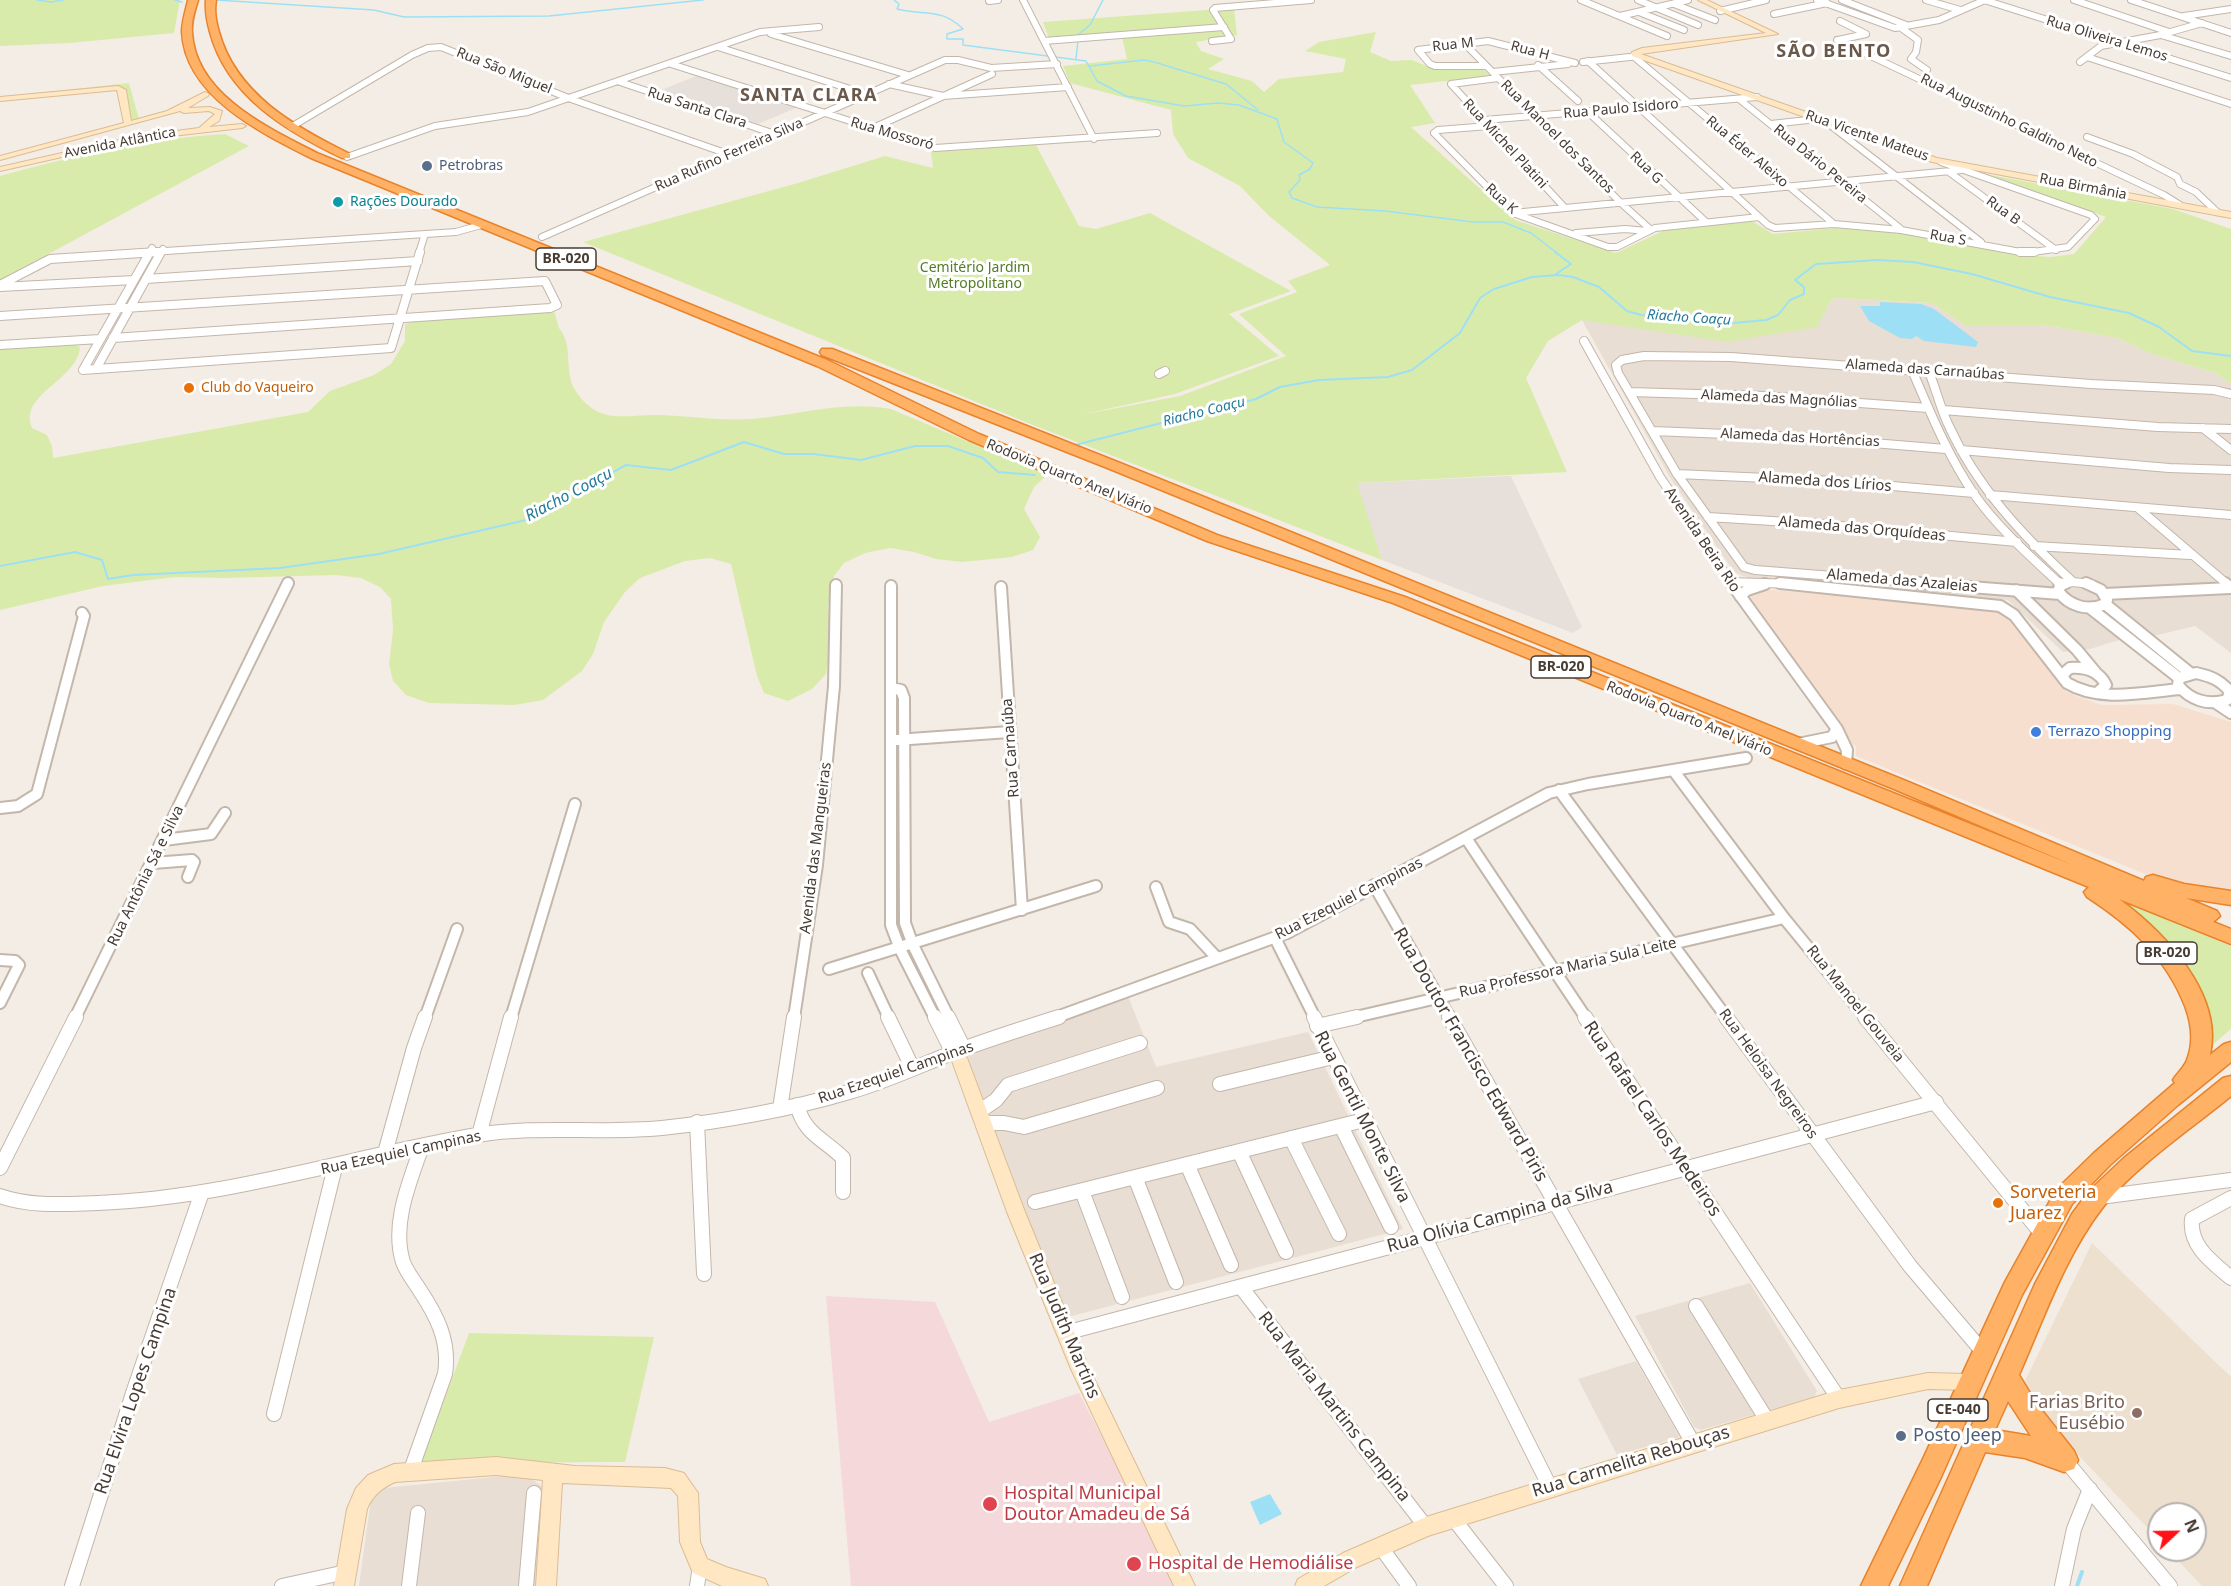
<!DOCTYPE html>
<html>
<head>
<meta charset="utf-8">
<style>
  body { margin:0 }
  #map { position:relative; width:2231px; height:1586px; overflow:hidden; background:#f4ede5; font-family:"Noto Sans",sans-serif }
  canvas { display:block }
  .north { position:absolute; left:2147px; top:1502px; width:60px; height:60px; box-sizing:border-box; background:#fff; border:2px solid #b5b1ae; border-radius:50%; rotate:68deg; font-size:16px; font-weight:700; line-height:24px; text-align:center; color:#473c34 }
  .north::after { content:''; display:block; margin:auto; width:21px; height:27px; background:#ff1115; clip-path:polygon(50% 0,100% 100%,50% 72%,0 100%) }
</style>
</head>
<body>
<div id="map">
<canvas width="2231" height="1586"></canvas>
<div class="north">N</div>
</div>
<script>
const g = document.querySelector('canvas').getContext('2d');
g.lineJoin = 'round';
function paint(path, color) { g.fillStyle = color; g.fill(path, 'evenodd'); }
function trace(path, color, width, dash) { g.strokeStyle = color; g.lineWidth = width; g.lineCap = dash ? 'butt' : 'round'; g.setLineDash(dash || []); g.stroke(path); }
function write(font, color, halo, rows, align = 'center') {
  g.font = font + ' "Noto Sans",sans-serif'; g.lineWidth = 6; g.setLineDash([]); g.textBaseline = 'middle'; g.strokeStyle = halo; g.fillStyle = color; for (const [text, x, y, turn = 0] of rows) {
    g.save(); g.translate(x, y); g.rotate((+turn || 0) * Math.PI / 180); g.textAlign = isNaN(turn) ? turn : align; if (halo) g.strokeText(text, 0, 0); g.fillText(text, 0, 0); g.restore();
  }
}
const residential = new Path2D(`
  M1837,298L1932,303L1965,325H2044L2118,338L2149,353L2215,373L2231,384V653L2195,626L2153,636L2141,633L2090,649L2063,652L2008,600L1749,578L1734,572L1671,479L1582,320L1816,327L1831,300Z
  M1128,996L1156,1067L1308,1032L1403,1229L1068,1317L1010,1176L962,1049Z
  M1750,1283L1817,1391L1814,1397L1701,1430L1694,1427L1635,1316Z
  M1636,1361L1680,1437L1617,1455L1578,1379Z
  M524,1474L546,1489L541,1586H359L371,1499L384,1488Z`);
const commercial = new Path2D(`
  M1748,588L1995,609L2004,614L2066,691L2076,696L2102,705L2173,704L2231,722V893L2172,882L2145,874L1856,756V746L1848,741L1743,592Z`);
const industrial = new Path2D(`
  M699,75L798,107L758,124L659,91Z
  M1511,476L1582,627L1573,633L1382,560L1356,483Z`);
const education = new Path2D(`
  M2092,1243L2231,1377V1586H2202L2168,1550H2195V1514H2159V1540L2064,1440L2022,1387Z`);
const medical = new Path2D(`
  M826,1296L935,1302L989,1422L1079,1393L1179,1586H851Z`);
const green = new Path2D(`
  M0,0H180L174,33L69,43L0,46Z
  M1234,8L1237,35L1196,42L1201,51L1224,59L1208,69L1252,81L1264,92L1279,79L1343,72L1346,59L1305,51L1319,42L1376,32L1370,52L1391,61L1412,60L1429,67L1481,68L1491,76L1410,85L1435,123L1411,127L1515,220L1616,253L1663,231L1752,221L1773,234L1835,228L1907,234L2010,254L2051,257L2074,254L2106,217L1985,174L2173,209L2231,229V384L2215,373L2149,353L2118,338L2044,325H1965L1932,303L1837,298L1831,300L1817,327L1727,342L1582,320L1548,341L1526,378L1567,472L1357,483L1382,560L1033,425L583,242L798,183L885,156L933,168L931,152L1036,145L1079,226L1096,229L1150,213L1291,291L1229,314L1279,356L1175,394L1080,415L1180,396L1286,356L1239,314L1297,292L1288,281L1330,265L1269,216L1240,186L1188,158L1173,134L1171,110L1070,83L1063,66L1127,59L1121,33L1049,39L1043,22Z
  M129,83L139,119L132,121L123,87L0,97Z
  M225,134L249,146L0,280V176C74,156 149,138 225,134Z
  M554,311C556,316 557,323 559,328C561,331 563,333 564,336C572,354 564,375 577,393C601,426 625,414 659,415C690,416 720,421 751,419C798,415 844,400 891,409L1047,475L1034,487L1024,509L1040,537L1033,550L1012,557L962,562L936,559L914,552L890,548L865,553L844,563L834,576L828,606L832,638L826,674L812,689L788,701L764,693L757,676L731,564L710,558L685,561L640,578L625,592L604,622L593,654L582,671L543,700L514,705L429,703L406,695L393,681L389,664L393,630L391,599L380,587L361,578L336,575L224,578L175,577L103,586L0,610V349L75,345L80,347C78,380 18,394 32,428L47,435L52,446L53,458L308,412L330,391L374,375L391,364L405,341V324L415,321Z
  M2120,900L2231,946V1029L2208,1049L2206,1011Z
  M469,1333L654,1337L625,1462L421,1463Z`);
const water = new Path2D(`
  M1880,302L1921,304L1934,309L1978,342L1976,347L1924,341L1916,336L1912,339L1900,338L1869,321L1860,306H1880Z
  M1270,1494L1282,1514L1260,1525L1250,1502Z`);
const streamFar2 = new Path2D(`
  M37,0L51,2L63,0
  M175,0L182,2
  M216,0L374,10L404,17L549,16L703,0
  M894,0L899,4L897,9C923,16 941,7 963,29L947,34V39H963V45L1086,61L1097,81L1126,96L1184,106L1218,103L1239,105L1277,119L1284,142L1313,163L1310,169L1299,175L1300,180L1289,192L1292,198L1317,207L1385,211L1473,222H1503L1531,233L1557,253
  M1079,34L1090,25L1103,0
  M1076,59L1078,40
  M1090,66L1144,60L1154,62L1226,84L1258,110`);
const streamFar1 = new Path2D(`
  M1555,252L1571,264L1556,274
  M1075,445L1256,399L1280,387L1319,380L1388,377L1412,370L1460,333L1480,298L1494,289L1532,277L1558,275L1573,277L1599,287L1627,311L1641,315L1733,323L1766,320L1778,315L1790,300L1804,294V287L1795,280L1816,264L1878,260L1913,262L1972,274L2050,297L2129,313L2159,327L2192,351L2231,356
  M0,566L75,552L102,560L108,579L133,575L280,568L379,554L526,520L626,465L671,470L744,442L784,454H814L861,460L915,446H948L983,458L998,472L1035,475`);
const stream = new Path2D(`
  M2077,1586L2082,1572`);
const streetFar3 = new Path2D(`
  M1023,0L1094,139
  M1581,0L1667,36
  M1638,0L1698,25
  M1817,0L1895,28L1939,20L1985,0
  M1842,0L1906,25
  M1926,0L1960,10
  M1984,0L2231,78
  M2074,0L2169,32
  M2131,0L2231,33
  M989,1L998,0
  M1674,4L1715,20
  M1720,11L1766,0
  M1639,12L1684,30
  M1774,14L1827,3
  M1620,16L1688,0
  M2184,16L2231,9
  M1900,27L1918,40L1916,52L1911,59L1927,70
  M771,34L908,75
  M2161,35L2231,56
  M1837,40L2164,195L2180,205
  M1838,40L1866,34L1840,21
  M1044,41L1224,27
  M1212,41L1231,39L1213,10L1215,8L1311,0
  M1464,43L1620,202L1651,230
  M718,47L866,94
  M1633,56L1834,224
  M2087,57L2231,104
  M1588,61L1768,225L1775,228L1834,224L1901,230L2026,253L2068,247L2095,219L2091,215L1941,162
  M1583,62L1639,56
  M2080,62L2101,46L2160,35L2202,23
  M671,64L935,148L1157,133
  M1538,65L1578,101
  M1486,66H1435L1430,64L1418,50L1488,41L1575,63
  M1493,72L1568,64
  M1498,78L1451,84L1564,207
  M620,82L775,134
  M889,84L943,96L1068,87
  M1739,99L1901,229
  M1588,112L1706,222
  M1485,120L1757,97
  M1825,121L1981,242
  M1771,124L1817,119
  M1489,126L1438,130L1434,133L1513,213L1608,247H1617L1655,228L1759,217
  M291,127L412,55L428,48L441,47L571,99L728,154
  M871,129L992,74
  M2087,137L2133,154L2177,177L2180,184L2196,192L2217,212
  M347,157L435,126L528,112L760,32L819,27
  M1949,172L2056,250
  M1513,213L1961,170
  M1576,233L1625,229L1647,231
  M542,237L945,60H958L991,68L1057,64
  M135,253L456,232L481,225
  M149,253L152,248
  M161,253L163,249
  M419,253L425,234`);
const streetFar2 = new Path2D(`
  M2020,252H2034
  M146,279L418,261
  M0,285L50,259L157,252
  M0,287L134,280
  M0,316L545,281L557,305L550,308L113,338
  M1584,341L1660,477L1732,584
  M0,345L100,339
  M96,369L161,252
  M83,370L391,348L420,252
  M83,370L150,252
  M1912,370C1930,412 1948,456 1974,494C1998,528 2030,556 2060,584
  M1929,372C1936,389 1940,407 1948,424C1976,486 2022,535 2072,581
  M1159,374L1165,371
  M1630,392L1764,396L1928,408
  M1943,410L2158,427L2231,429
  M2203,428L2231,450
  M1653,431L1800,437L1946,449
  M1961,450L2169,468L2231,470
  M1677,474L1834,481L1974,493
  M1990,495L2231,515
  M2138,508L2227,584
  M1708,517L1820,524L2017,542
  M2034,546L2190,555
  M1730,582L1794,584
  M1938,584L1755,570L1744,567L1677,474L1618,373L1616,365L1622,360L1644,356L1731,357L2091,384L2214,390L2231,394
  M2062,584L2073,582L2091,584`);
const streetFar1 = new Path2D(`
  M1731,583L1837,729L1847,750L1846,764
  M1780,583L2000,606L2014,615L2067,683C2100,703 2145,692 2181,689
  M1919,583L2060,594
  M2059,583L2061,585
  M2066,583L2061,585L2058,591C2069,606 2088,612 2105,604L2107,600L2101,590L2086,583
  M2225,583L2231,588
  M891,586V925L900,949L935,1018
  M1001,587L1022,910
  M2016,590L2077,650L2097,674
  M2105,594L2230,588
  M1740,596L1747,590L1765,584
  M2105,604L2190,673
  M2090,608L2179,678
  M2196,673C2210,676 2221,680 2230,692L2227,700C2208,706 2190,700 2178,685L2179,678Z
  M2064,679L2063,674L2070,668C2085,667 2099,671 2106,685L2098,692
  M891,688L901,690L904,698L905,923L913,945L949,1018
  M2216,703L2231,713
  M896,740L1009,732
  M1798,744L1832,737L1837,729
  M1673,770L1784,918L1866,1018
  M1559,790L1727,1018
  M0,808L18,806L37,794L84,616L82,613
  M1466,838L1586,1018
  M164,840L211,834L225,813
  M153,863L192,860L194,862L188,877
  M1374,885L1450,1018
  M1156,887L1169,922L1190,929L1217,958
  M1275,938L1315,1018
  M0,960L15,961L19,965L0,1003
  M829,969L1096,886
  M868,973L889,1018
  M75,1018L288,583
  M425,1018L457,929
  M511,1018L575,804
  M794,1018L817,865L834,686L836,585
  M1054,1018L1287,933L1549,793L1588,784L1746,758
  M1351,1018L1784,918`);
const street = new Path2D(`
  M888,1017L912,1067
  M935,1017L953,1053
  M948,1017L961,1043V1050
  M1314,1017L1550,1487
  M1449,1017L1693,1443
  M1585,1017L1839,1399
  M1726,1017L1910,1266L1983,1352
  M1865,1017L2042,1234
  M1317,1026L1357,1017
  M1220,1084L1333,1057
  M797,1105C805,1135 823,1138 843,1158V1192
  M780,1109L794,1017
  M980,1111L996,1100L1008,1085L1140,1043
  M697,1122L704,1274
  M985,1123H1004L1024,1127L1157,1088
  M1341,1126L1391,1227
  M479,1135L511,1017
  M1291,1138L1339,1234
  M1239,1151L1286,1252
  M385,1153L414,1048L425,1017
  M1187,1164L1231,1265
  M0,1168L76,1017
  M1135,1177L1176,1282
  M1082,1191L1122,1297
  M0,1196C31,1207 65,1204 97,1203C227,1198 349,1157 477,1135C538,1125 600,1134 662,1128C720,1122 792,1109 849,1092C885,1082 920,1065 955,1052C989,1039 1024,1028 1059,1017
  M2100,1197L2231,1180
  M2231,1198L2192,1219C2189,1246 2212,1262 2231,1278
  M1035,1202L1364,1120
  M1241,1287L1426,1527
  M1696,1306L1767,1420
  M1065,1333L1936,1102
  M274,1414L335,1167
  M2065,1460L2170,1586
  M411,1470L445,1374C450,1341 437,1316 419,1289C414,1281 406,1271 403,1262C391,1224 410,1181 422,1146
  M1453,1518L1506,1586
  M1380,1546L1409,1586
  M72,1586L134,1390L201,1195
  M282,1586L346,1572
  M409,1586L418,1513
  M526,1586L534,1493
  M697,1586L700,1566
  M2062,1586L2074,1529L2090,1489`);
const secondary = new Path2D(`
  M1698,0H1707L1778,34L1641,54L1937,158L2231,212V218L1932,162L1632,56V52L1642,48L1766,33Z
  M118,86L126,90L131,121L167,111L205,92L209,94L208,96L188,108L210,107L222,111L219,121L209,127L242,124L246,126L242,128L137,140L0,171V167L137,136L199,128L215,114L209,111L184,113L180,111L0,160V156L124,123L117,90L0,101V97Z
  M953,1047L959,1049L967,1058L1025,1212L1088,1366L1195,1586H1174L1071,1369L1007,1212L952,1061L945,1053L947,1049Z
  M1928,1373L1969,1374L1976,1376L1978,1382L1976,1388L1969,1390L1928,1389L1839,1408L1428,1536L1357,1567L1324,1586H1295L1298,1579L1343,1553L1426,1517L1839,1390Z
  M496,1457L575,1466L665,1468L684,1473L698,1493L700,1542L707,1559L726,1567L765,1579L768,1586H722L693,1573L680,1542L678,1496L671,1488L562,1483L556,1586H536L543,1480L496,1475L395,1482C382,1488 373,1495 367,1509L354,1586H334L347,1509L356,1488L368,1475L394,1464Z`);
const highway = new Path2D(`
  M188,0H198C195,10 191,21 192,32C195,95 270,129 319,154L827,360L979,434L1217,535L1405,597L2075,866L1894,789L1110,469L822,355L820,352L822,349H832L1120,463L1906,781L2144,881L2146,877L2153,875L2184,884L2231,891V905L2186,898L2217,911L2220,916L2213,922L2231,929V944L2119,899C2164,932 2224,994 2210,1055L2224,1044L2231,1042V1062L2178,1105L2110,1165L2072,1204L2022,1295L1941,1477L1888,1586H1861L1923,1459L2005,1282L2056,1190L2094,1153L2175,1083L2173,1080C2178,1072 2186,1066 2188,1057C2194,1040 2191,1022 2185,1006C2166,957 2130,925 2087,897L2084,892L2089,887L1393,603L1207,541L969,440L817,366L311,158C261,133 185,96 182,32C182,21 186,10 188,0Z
  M206,0H216C214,12 216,21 219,32C236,94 295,127 350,154V158H342C286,131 227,96 210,32C207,21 205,12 206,0Z
  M2231,1076V1096C2191,1129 2134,1167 2103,1207C2065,1256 2044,1318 2019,1375L2036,1403L2074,1451L2078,1460L2074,1469L2064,1472L2025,1458L1985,1452L1927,1586H1900L2035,1284L2072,1214L2089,1191L2124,1158L2223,1078ZM2008,1401L2031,1436L1995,1430Z`);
const markers = [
  [427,166,6,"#5c6f8a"],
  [338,202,6,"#0f9aa8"],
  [189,388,6,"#e8710a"],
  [2036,732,6,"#3f7fe0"],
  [1998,1203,6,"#e8710a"],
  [2137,1413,6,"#8d6e63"],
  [1901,1436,6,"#5c6f8a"],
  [990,1504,8,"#e0444e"],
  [1134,1564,8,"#e0444e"]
];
const farStreetnames = [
  ["Rua Oliveira Lemos",2107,39,17],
  ["Rua M",1453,45,-6],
  ["Rua H",1530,51,15],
  ["Rua São Miguel",504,71,22],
  ["Rua Santa Clara",697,108,18],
  ["Rua Paulo Isidoro",1621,109,-5],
  ["Rua Augustinho Galdino Neto",2009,121,26],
  ["Rua Mossoró",892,134,16],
  ["Rua Vicente Mateus",1867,136,19],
  ["Rua Manoel dos Santos",1557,137,45],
  ["Avenida Atlântica",120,143,-11],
  ["Rua Michel Platini",1505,144,47],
  ["Rua Éder Aleixo",1747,152,40],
  ["Rua Rufino Ferreira Silva",729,155,-24],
  ["Rua Dário Pereira",1820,164,39],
  ["Rua G",1646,168,44],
  ["Rua Birmânia",2083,187,11],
  ["Rua K",1501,199,42],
  ["Rua B",2003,211,36],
  ["Rua S",1948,238,10],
  ["Alameda das Carnaúbas",1925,370,4],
  ["Alameda das Magnólias",1779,399,3],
  ["Alameda das Hortências",1800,438,3],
  ["Rodovia Quarto Anel Viário",1069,477,22],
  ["Rodovia Quarto Anel Viário",1689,719,22]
];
const farServicenames = [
  ["Petrobras",439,166]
];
const farCulturenames = [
  ["Rações Dourado",350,202]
];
const shields = [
  [566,259,60],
  [1561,667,60],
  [2167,953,60],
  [1958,1410,60]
];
const shieldNames = [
  ["BR-020",566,259],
  ["BR-020",1561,667],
  ["BR-020",2167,953],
  ["CE-040",1958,1410]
];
const farParknames = [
  ["Cemitério Jardim",975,268],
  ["Metropolitano",975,284]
];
const farWaternames = [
  ["Riacho Coaçu",1689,318,4],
  ["Riacho Coaçu",1204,412,-14]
];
const farFoodnames = [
  ["Club do Vaqueiro",201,388]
];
const streetNames = [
  ["Alameda dos Lírios",1825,482,4],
  ["Alameda das Orquídeas",1862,529,5],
  ["Avenida Beira Rio",1702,540,56],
  ["Alameda das Azaleias",1902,581,5],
  ["Rua Carnaúba",1011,748,-94],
  ["Avenida das Mangueiras",816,848,-83],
  ["Rua Antônia Sá e Silva",146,876,-64],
  ["Rua Ezequiel Campinas",1349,899,-27],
  ["Rua Professora Maria Sula Leite",1568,968,-13],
  ["Rua Manoel Gouveia",1855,1004,51],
  ["Rua Ezequiel Campinas",896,1073,-19],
  ["Rua Heloisa Negreiros",1768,1074,54],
  ["Rua Ezequiel Campinas",401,1153,-12]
];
const shopNames = [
  ["Terrazo Shopping",2048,732]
];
const waterNames = [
  ["Riacho Coaçu",569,495,-28]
];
const farDistrictnames = [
  ["SÃO BENTO",1834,52],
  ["SANTA CLARA",809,96]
];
const nearStreetnames = [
  ["Rua Doutor Francisco Edward Piris",1470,1055,60],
  ["Rua Gentil Monte Silva",1362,1117,63],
  ["Rua Rafael Carlos Medeiros",1652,1119,56],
  ["Rua Olívia Campina da Silva",1500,1217,-15],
  ["Rua Judith Martins",1064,1326,67],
  ["Rua Elvira Lopes Campina",136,1391,-71],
  ["Rua Maria Martins Campina",1334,1407,52],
  ["Rua Carmelita Rebouças",1631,1462,-17]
];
const nearFoodnames = [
  ["Sorveteria",2010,1193],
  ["Juarez",2010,1214]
];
const nearEducationnames = [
  ["Farias Brito",2125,1403],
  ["Eusébio",2125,1424]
];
const nearServicenames = [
  ["Posto Jeep",1913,1436]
];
const nearHealthnames = [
  ["Hospital Municipal",1004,1494],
  ["Doutor Amadeu de Sá",1004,1515],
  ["Hospital de Hemodiálise",1148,1564]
];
paint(residential, '#e8ded3');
paint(commercial, '#f7dfcf');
paint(industrial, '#e6dfda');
paint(education, '#eee0ce');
paint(medical, '#f5d8d9');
paint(green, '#d9ebab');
paint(water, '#9de0f5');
trace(streamFar2, '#9de0f5', 1.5);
trace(streamFar1, '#9de0f5', 2);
trace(stream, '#9de0f5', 4);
trace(streetFar3, '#c3b6aa', 8);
trace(streetFar2, '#c3b6aa', 10);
trace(streetFar1, '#c3b6aa', 14);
trace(street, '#c3b6aa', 16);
trace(secondary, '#dabc94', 2);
trace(highway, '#e8832c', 3);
trace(streetFar3, '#fff', 6);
trace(streetFar2, '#fff', 8);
trace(streetFar1, '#fff', 10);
trace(street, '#fff', 14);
paint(secondary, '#ffe7c4');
paint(highway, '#ffb265');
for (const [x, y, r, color] of markers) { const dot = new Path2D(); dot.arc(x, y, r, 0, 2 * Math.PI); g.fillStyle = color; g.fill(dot); trace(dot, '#fff', 2); }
write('14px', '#473c34', '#fff', farStreetnames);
write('14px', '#4e5e75', '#fff', farServicenames, 'left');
write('14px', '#0d838f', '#fff', farCulturenames, 'left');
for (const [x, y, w] of shields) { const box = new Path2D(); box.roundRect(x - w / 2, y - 11, w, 22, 4.5); g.fillStyle = '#fff'; g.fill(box); trace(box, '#473c34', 1.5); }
write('bold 14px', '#473c34', null, shieldNames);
write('14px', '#547c24', '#fff', farParknames);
write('italic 14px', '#227a98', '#fff', farWaternames);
write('14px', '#c56008', '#fff', farFoodnames, 'left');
write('15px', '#473c34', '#fff', streetNames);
write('15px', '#366cbe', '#fff', shopNames, 'left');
write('italic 16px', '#227a98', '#fff', waterNames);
g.letterSpacing = '1.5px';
write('bold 18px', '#6a584b', '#fff', farDistrictnames);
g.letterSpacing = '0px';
write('18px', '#473c34', '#fff', nearStreetnames);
write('18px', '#c56008', '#fff', nearFoodnames, 'left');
write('18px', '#785e54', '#fff', nearEducationnames, 'right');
write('18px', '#4e5e75', '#fff', nearServicenames, 'left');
write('18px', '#be3a42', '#fff', nearHealthnames, 'left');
</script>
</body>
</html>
